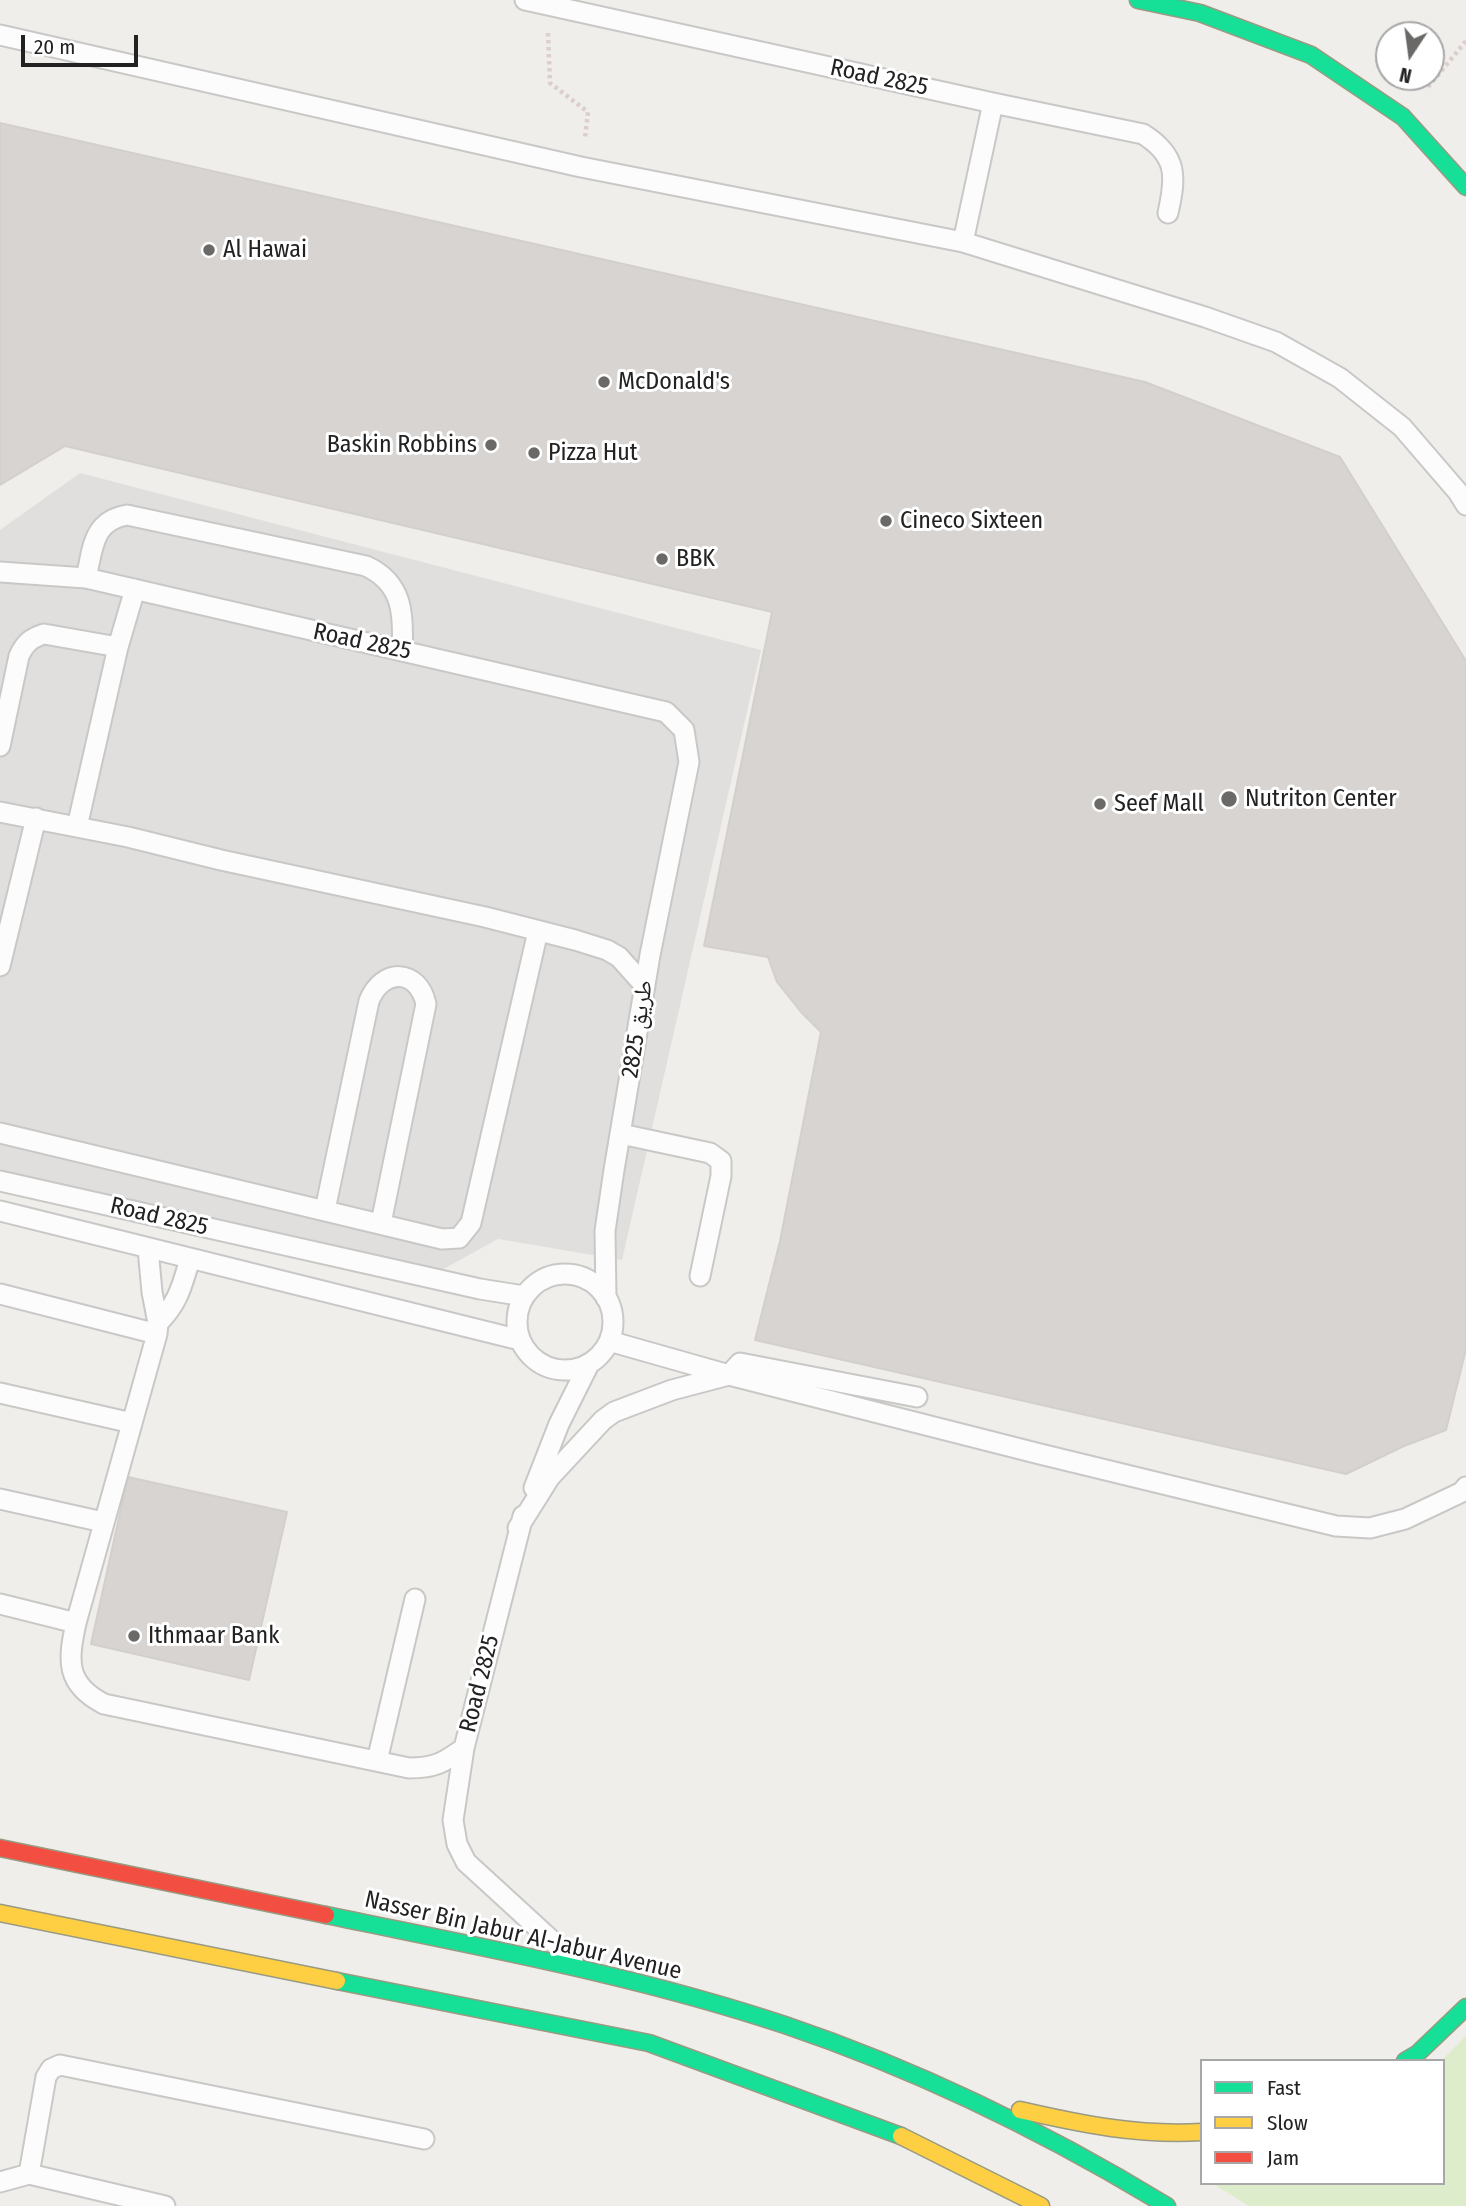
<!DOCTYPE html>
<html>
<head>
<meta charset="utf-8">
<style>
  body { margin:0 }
  #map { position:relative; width:1466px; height:2206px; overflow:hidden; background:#f0eeeb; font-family:"Fira Sans Condensed",sans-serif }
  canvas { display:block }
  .legend { position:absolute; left:1200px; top:2059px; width:245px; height:126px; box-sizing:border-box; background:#fff; border:2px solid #a7a7a7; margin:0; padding:9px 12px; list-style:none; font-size:21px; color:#222 }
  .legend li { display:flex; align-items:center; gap:14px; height:35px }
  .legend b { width:35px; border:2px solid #a7a7a7 }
  .north { position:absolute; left:1375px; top:21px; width:70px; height:70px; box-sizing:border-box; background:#fff; border:2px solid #a7a7a7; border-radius:50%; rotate:193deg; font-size:19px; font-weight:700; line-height:28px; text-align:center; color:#222 }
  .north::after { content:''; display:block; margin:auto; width:24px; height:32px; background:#6a6968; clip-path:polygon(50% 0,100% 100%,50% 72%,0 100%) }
  .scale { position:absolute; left:21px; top:35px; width:117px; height:32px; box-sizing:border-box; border:4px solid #222; border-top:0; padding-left:9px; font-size:21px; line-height:24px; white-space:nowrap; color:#222; -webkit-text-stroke:5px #fff; paint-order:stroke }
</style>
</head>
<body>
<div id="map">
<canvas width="1466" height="2206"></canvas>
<ul class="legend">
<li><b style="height:9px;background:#16e098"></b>Fast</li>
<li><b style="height:9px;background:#ffcf43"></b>Slow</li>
<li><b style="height:9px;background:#f24e42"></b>Jam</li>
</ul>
<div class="north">N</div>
<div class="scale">20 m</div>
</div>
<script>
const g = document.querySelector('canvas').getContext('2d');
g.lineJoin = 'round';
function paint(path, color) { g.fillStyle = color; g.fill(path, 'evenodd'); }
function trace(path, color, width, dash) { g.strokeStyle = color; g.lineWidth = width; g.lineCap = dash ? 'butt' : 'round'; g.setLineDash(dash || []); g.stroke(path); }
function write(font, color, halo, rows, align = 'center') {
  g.font = font + ' "Fira Sans Condensed","Noto Naskh Arabic",sans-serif'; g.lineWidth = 6; g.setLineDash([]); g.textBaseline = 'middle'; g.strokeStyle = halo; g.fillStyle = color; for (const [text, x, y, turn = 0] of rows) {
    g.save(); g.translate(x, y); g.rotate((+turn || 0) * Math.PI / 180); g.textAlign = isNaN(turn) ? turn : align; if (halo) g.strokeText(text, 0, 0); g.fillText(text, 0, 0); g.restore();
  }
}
const grass = new Path2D(`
  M1466,2036V2206H1249L1215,2185L1220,2183H1443V2061H1441Z`);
const parking = new Path2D(`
  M80,473L761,650L622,1260L498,1239L440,1271L0,1171V530Z`);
const building = new Path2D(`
  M0,123L1145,382L1340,457L1466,661V1349L1446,1430L1404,1446L1346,1474L755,1340L780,1241L821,1032L801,1012L777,982L768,957L704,946L772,612L65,446L0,485Z
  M128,1477L287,1512L249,1680L91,1644Z`);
const path = new Path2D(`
  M548,33L550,83L588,112L585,138
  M1428,87L1466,41`);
const lane = new Path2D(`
  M525,0L993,103L1143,134C1178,156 1176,177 1168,213
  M0,35L581,167L963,242L1205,317L1276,342L1340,378L1402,427L1458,492L1466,505
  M963,242L993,103
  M0,572L86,578L666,712L684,730L689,762L650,955L614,1170L605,1231L606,1298
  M86,578C93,549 92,521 127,515L366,566C403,583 404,614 402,651
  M0,746L19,656C25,643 31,638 44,634L118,647
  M0,812L128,837L221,860L485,917L575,940L607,950L619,957L645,986
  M77,827L118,647L135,589
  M0,966L36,818
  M0,1133L442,1239L459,1238L471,1223L538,931
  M621,1134L710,1153L721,1161V1176L700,1276
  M0,1181L480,1289L524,1296
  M325,1210L369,1001C382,968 418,968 426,1004L381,1223
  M0,1211L520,1340
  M148,1249L152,1292L158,1323L157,1334L76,1623C68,1660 65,1684 104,1704L409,1768C435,1768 443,1763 464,1748
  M517 1322a48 48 0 1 1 96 0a48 48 0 1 1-96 0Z
  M0,1294L157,1334
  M158,1323C179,1302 182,1285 190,1259
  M609,1341L729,1375L740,1363L917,1397
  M0,1393L132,1423
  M534,1488L559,1424L589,1364
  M0,1499L103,1522
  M523,1516L464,1748L453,1820L457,1844L466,1862L573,1960
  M518,1528L550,1477L603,1420L614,1412L672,1390L729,1375L1040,1454L1336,1526L1370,1528L1405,1519L1462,1492L1466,1487
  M0,1604L76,1623
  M377,1761L415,1599
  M29,2174L46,2077L51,2069L60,2065L424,2139
  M0,2182L29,2174L165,2206`);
const fast = new Path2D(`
  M1138,0L1200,13L1311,55L1403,117L1466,187
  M326,1915C480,1947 635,1975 785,2025C918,2070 1047,2133 1167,2206
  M337,1981L649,2043L901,2136
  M1405,2061L1417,2054L1466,2007`);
const slow = new Path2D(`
  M0,1913L337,1981
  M1020,2110C1081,2124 1139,2136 1202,2132
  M901,2136L1041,2206`);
const jam = new Path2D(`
  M0,1848L326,1915`);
const markers = [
  [209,250,7,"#6a6968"],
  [604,382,7,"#6a6968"],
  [491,445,7,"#6a6968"],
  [534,453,7,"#6a6968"],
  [886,521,7,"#6a6968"],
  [662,559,7,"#6a6968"],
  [1229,799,9,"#6a6968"],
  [1100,804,7,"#6a6968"],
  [134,1636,7,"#6a6968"]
];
const streetNames = [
  ["Road 2825",879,78,12],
  ["Road 2825",362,642,12],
  ["طريق 2825",638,1029,-81],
  ["Road 2825",159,1217,13],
  ["Road 2825",480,1684,-76],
  ["Nasser Bin Jabur Al-Jabur Avenue",523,1936,13]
];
const poiNames = [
  ["Al Hawai",223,250],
  ["McDonald's",618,382],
  ["Baskin Robbins",477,445,"right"],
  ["Pizza Hut",548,453],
  ["Cineco Sixteen",900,521],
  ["BBK",676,559],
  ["Nutriton Center",1245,799],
  ["Seef Mall",1114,804],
  ["Ithmaar Bank",148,1636]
];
paint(grass, '#ddeccb');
paint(parking, '#e0dfde');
paint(building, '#d7d4d2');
trace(building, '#d3d0cc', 2);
trace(lane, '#c9c8c7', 23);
trace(fast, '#999a82', 19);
trace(slow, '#999a82', 19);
trace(jam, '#999a82', 19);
trace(path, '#dccecd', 4.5, [3.5, 3.5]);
trace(lane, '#fdfcfc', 19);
trace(fast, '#16e098', 16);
trace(slow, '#ffcf43', 16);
trace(jam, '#f24e42', 16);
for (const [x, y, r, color] of markers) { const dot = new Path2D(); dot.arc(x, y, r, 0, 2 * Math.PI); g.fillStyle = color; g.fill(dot); trace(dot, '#fff', 2.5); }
write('24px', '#222', '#fff', streetNames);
write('24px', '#222', '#fff', poiNames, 'left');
</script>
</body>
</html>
